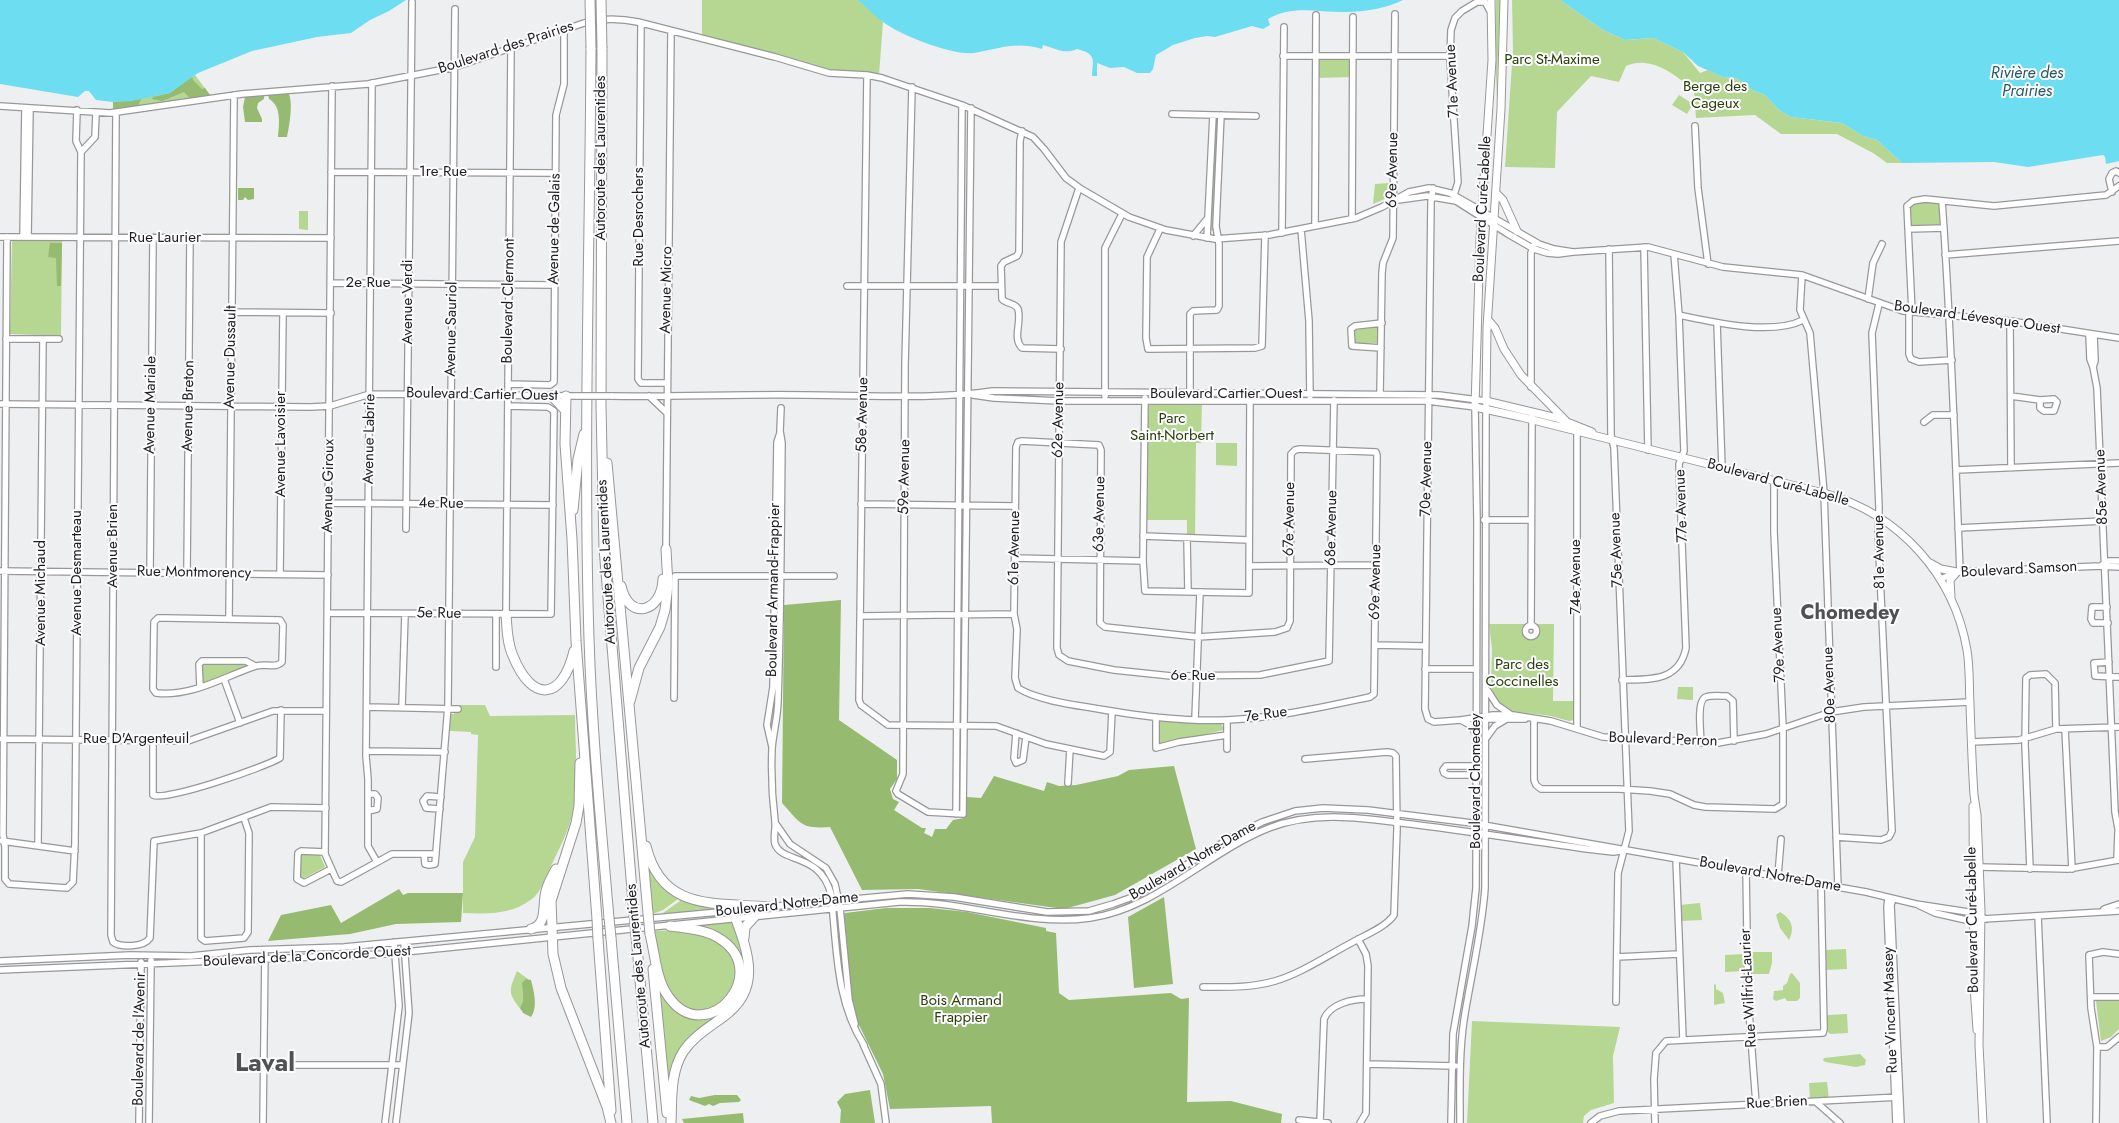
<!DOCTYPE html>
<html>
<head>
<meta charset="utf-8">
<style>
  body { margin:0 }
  canvas { display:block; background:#eeeff1 }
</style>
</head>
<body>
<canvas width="2119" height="1123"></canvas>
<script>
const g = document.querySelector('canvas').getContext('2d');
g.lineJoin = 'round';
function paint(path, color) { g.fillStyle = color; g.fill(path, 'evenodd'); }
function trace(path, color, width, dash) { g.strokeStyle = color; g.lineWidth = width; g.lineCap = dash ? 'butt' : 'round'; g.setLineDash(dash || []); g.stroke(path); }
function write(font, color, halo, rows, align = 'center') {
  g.font = font + ' Jost,sans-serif'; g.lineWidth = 4; g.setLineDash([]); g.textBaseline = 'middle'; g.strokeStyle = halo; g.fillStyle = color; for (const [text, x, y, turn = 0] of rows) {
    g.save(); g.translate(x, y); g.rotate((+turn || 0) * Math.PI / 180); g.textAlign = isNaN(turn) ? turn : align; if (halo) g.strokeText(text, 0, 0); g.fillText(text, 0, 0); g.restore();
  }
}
const green = new Path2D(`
  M702,0H857L870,9L883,22L879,75H846L779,58L702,35Z
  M1496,0H1500V4L1496,99Z
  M1512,0H1560L1603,30L1625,40L1653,38L1683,52L1700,73L1708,70L1723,77L1735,78L1745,83L1752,90L1765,95L1779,110L1791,117L1842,123L1863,136L1877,140L1902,163H1887L1873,153L1837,134H1781L1755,115L1696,118L1694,91C1676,75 1651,55 1626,66L1619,82L1591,76L1557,112L1555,168L1505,167L1513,49Z
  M1317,57H1352V77L1316,78Z
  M195,75L210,95L113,110V102L170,93Z
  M1679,95L1693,104L1687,114L1672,105Z
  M1217,122H1219L1215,228L1213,231L1209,229L1215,123Z
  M1389,183V197L1373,204L1375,184Z
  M1913,201H1942L1944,228L1908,229L1907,206Z
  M299,211H308V230L299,229Z
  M12,241H62L61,336L10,334Z
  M1377,327L1380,329L1379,343L1357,344L1353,343V331L1355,330Z
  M1145,401H1202L1201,443H1196L1195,538L1187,539V520H1145Z
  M1216,443H1237V466L1216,465Z
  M1489,624H1527L1523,628C1524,633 1524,638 1531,639L1539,633V629L1535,624H1554L1553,701H1573V720L1569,721L1551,716L1511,711L1498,702L1491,687L1492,649Z
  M202,663H245L247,664L246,667L203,683Z
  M1678,687H1693V700L1677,699Z
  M459,705H485L490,716L575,715C575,746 579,779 573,810C570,829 559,849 551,866C546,877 541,892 532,899C511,915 487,914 463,913V862L475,837L478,735L471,734V732L450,731V715L458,712Z
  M1159,721L1221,724L1224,728L1223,730L1158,746Z
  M303,854L320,855L325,867L302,879L300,876L301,855Z
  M646,861L664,885L728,909L660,915L680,901L678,899L663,910L653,914Z
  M1700,903L1702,920L1681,921L1680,905Z
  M1780,912C1792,919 1795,928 1789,940L1780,928L1776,915Z
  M733,921L743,948L747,972L740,997L698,1032L668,1090L658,987L682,1011C704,1011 740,1015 741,983C742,976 740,967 740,960L696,925Z
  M678,930L702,933L730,951L738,975L724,1004C717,1007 708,1012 701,1011C662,1011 659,960 655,931Z
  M1846,949L1847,969L1825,970L1824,950Z
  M1749,952H1772V963L1769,974H1750Z
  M1745,954V971L1725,972V955Z
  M517,971L528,979L522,985L523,1001L520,1008L522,1011C507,992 509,991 517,971Z
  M1792,973L1800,983V998L1797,1001H1787L1785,998L1776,1001L1773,999L1774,991L1783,990V986L1787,983L1790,974Z
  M1714,984L1716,985V989L1723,993L1725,1003L1714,1005Z
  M2096,1001H2119V1029L2111,1037L2101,1041Z
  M1847,1014L1848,1033L1830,1034L1827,1031V1015Z
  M1472,1021L1620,1027L1613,1056L1614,1103L1591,1110L1584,1116L1583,1123H1467Z
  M1860,1054L1866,1060L1865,1065L1856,1067L1825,1062L1823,1060L1824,1058Z
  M1827,1082L1829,1099L1810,1100L1809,1083Z`);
const forest = new Path2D(`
  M192,76L193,80L202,89L205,88L210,95L190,98L184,92L162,101L152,99L153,97L170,93Z
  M288,93C294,100 289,128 287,137H278C279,125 282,106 269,99L268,94Z
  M264,95V99L258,103L257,108L262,119V122H245L243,107L245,97Z
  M141,99L138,106L113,110V102Z
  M238,188H254V199L248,200L245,197L243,200H238Z
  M50,243H62L61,286H57L56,258L48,257Z
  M841,600L839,720L897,760V779L890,789L893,799L899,802L894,810L922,828H926L924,833L932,837L935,829H946L953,820L964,818L967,797L981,798L994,776L1044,791L1047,782L1059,786L1076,785L1118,776L1129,770L1174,766L1196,849L1115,895L1064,909L918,889L862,890L830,827C801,829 801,824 782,803L784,605Z
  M399,889L403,895L408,893H463L461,922L396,924L350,934L268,941L281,915L331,905L341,923Z
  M1164,897L1173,984L1134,988L1128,917Z
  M886,908H930L967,912L1046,928V931L1056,933L1059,993L1069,1000L1171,993L1181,999L1189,998L1187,1102L1231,1101L1282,1114L1281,1123H992L991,1106L890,1109L883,1074L857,1021L851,998L843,916L845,913Z
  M526,979L531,980C534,991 538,1008 531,1017L523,1013L520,1008L523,1001L522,983Z
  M870,1090L875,1123H840L841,1110L837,1102L845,1094Z
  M715,1095H737L741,1100L739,1102L720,1103L713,1106L709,1104L705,1106L689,1100L691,1096L699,1098Z
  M743,1113L744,1123H684L682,1119Z`);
const water = new Path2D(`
  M0,0H406L389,11L370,20L351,33L317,37L252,51L198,73L170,93L132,101L113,102L96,100L89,91H85L78,97L0,84Z
  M857,0H1403C1388,8 1364,12 1347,12C1319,13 1293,4 1268,19L1270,25L1263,29L1252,26L1215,37L1207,36L1195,38L1173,45L1156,55L1153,69L1150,73H1137L1124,67L1110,68L1097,63V76H1092C1093,60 1097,54 1077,49C1065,55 1055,48 1043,45L1042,49C1014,41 1000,49 974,53C953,56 900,35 883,22C874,16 867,7 857,0Z
  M1560,0H2119V161L2106,164L2105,157L2103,155L2028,167L1994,162L1902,163L1877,140L1863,136L1842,123L1791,117L1779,110L1765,95L1752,90L1745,83L1735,78L1723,77L1698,66L1683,52L1653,38L1625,40L1603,30Z`);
const minor = new Path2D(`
  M641,23L638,379L641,383H667
  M1283,56H1450
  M867,75L859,700L861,705L888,725L996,726L1046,744L1104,756L1110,752L1112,711
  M372,83L366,756L368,779V846L377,862
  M332,86L325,854L337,881L341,882L392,854H436
  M912,87L905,365L903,774L896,791L898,794L928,812L963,814L971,108
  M0,106L110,113L242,94L368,84L455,67L584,23C602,18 619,18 638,22L775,57L829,73L867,75L882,78L962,105L1033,137L1044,149L1066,178L1081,189L1129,217L1166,230L1215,239L1269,235L1356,218L1382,207L1409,192L1429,188L1450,193L1539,244L1554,249L1573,252
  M116,113L111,935L113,942C121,948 144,947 150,938L154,841L201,833L271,807L326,808
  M1172,114L1256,116
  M1695,126L1698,188L1708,264
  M1022,131L1020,141L1019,252L1017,256L1004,262L1001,266L1002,299C1006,304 1016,303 1018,309C1022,322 1012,338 1022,348L1061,349
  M81,152L95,137L96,113
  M331,172L555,173
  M1079,188L1061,242L1057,648L1059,655L1068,661L1114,670L1171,676L1260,675L1329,661L1334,400
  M1433,188L1431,202L1425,709L1428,719L1434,722L1461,720L1493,715H1513L1551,721L1603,737L1718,743L1766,734L1831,712L1864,707L1970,702
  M2112,192L2109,179L2112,173L2116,171L2119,173
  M1454,195L1458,182L1450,59L1451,30L1455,18L1462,11L1477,2H1485L1490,11
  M1398,200L1427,196L1456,201L1508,234L1534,249L1547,253L1558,254L1573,252L1648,247L1723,267L1802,275L1903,311L2010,321L2119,338
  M1942,201C1951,325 1955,448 1960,572
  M1352,219L1353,17
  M1315,226L1316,15
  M1160,229L1147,257L1146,338L1148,349L1255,348L1262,346L1265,235
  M1301,229L1309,321L1310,396
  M1908,229L1944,228
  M1282,233L1284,27
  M1193,236L1207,219
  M0,237L331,238
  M7,237L3,835L5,847V879L9,884L67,888L73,882L75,843L81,152L76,141L77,110
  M23,237L25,108
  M28,237L30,108
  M1207,238L1213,115
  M1644,247L1648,450
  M1609,249L1611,435L1614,448L1629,831L1618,873L1616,1002
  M1945,255L2119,241
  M1802,275L1800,310L1810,333L1824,493L1838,887
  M331,283L554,285
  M847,286H1001
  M1868,299L1873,263L1882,244
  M231,312L331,313
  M1909,312V354L1911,359L1919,362L1952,360
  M1912,312L1907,206L1913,201L1925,199L1994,206L2106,195L2119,186
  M1679,315C1712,322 1772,336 1803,320
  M2010,321L2011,467
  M1717,323L1722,468
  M2089,334L2090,359L2093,367L2097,388L2115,812L2119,834
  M6,339H59
  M1381,348L1352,346L1351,329L1355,326L1382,323
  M2093,367L2095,361L2094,335
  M508,384L550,385L554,382L556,115L564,84V30
  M1531,387V253L1534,245
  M1380,394L1382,273L1383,263L1393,238L1395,14
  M973,395L994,398L1060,401H1428L1475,407L1477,520L1476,888L1472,926L1453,1034L1451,1123
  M1190,395V314L1193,311L1217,310L1219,306V244L1216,226L1221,115
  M611,396C675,397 740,394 804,395C867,395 931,400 993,391L1439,395L1486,401L1485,888C1482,932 1471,975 1464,1020C1459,1054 1460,1089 1460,1123
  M649,396L667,413
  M1105,396V248L1122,214
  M2011,396L2040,400
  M1145,398L1143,561L1145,591L1249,593L1250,399
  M2054,399L2057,402L2054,411H2044L2040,408V400Z
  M0,404L311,407L330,406L370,394L577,396
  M781,408L780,431L782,443C781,529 781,615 778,700C778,717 773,733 772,749C771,773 772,797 775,821C776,829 773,837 775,844C782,864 820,852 831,894C837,946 835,1000 864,1045
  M1924,422L1933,415H1954
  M1577,429V729
  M1022,441L1099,445L1101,450L1100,623L1105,627L1198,637L1275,632L1287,628L1290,621L1291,454L1295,450L1300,449L1376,452L1377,455L1374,694L1370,697C1323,707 1275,718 1227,720C1180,722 1133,715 1087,707C1067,704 1035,699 1018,688L1015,678L1017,629L1014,614L1016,447L1018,442Z
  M1956,470L2119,463
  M328,503L553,505
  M861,504L1015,506
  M1484,520H1531
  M1958,528L2103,521
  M406,529L412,2
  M1143,536L1249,540
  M1187,539L1188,592
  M666,549L671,31
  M1015,558L1143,561
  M2102,565L2109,561H2119
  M1249,566L1376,565
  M0,571L328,575
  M150,573L153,238
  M187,573L190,238
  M280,574L283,313
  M1940,579L1959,572L2100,566L2119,567
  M2107,607H2092L2091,619L2093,623H2108
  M328,613L551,614L554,411L548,407L508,406
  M506,614L511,48
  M496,615V667
  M861,616L1014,614
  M166,618L280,620L283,625L282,662C276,669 265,663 256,666C223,677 192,697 156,693L153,689L154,622L158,618Z
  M229,619L234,95
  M1525.5 631a5.5 5.5 0 1 1 11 0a5.5 5.5 0 1 1-11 0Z
  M1531,626L1532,417
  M1375,645L1425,646
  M2109,662L2094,663L2095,676L2119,677
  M1425,669H1476
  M224,679L240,723
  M1622,680C1650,679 1679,682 1686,648L1679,464L1684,451L1679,315L1674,254
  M200,687L199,664L202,661H246L255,666
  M1488,691L1497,705L1510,714
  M674,698L675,576H834
  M367,707L458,709
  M402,707L405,614
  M1156,717V748L1179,742L1227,735
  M1195,719L1200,592
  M1484,719H1525
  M1534,719V780L1536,785L1541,789H1619L1650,791L1670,794L1694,805L1705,807L1775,809L1783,804V728L1774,532V481
  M1461,720L1470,725L1476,734
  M2065,729L2072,869
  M1016,733L1014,758L1016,763L1023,760L1026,737
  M1487,737L1495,726L1505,720
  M2,739L188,741L273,711H326
  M153,741V795C165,802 265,767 280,758L281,710
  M1971,742L2019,740L2056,729L2119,727
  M1701,743C1701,734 1696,700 1706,697C1712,695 1721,696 1727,696L1733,701L1734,741
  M772,747L767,725L773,687L777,442L780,433
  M1227,749V720
  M366,751L445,752
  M1476,775H1448L1444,773L1443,770L1446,766H1476
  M1068,783L1070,749
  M368,794H375L378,798L377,809L368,811
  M440,809L426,808L423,801L427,796L441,797
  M956,814L962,105
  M776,824L790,844L826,868L835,884L840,908L849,1000L855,1024
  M201,833V938L205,941L244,938L248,932L249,833L244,818
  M1836,837L1881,840L1889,837L1892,831L1878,532L1879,508L1872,333L1879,304
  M2,841L75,851
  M38,846L43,339
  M325,852L301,851L298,853L297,879L304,883L331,869
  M424,854L425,864L429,865L435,864L448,706L455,9
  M1676,859L1683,1039
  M2117,860L2118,832
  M1979,867L2068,869L2119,860
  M2030,869L2025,745L2026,678L2030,675L2046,674L2055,683L2056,729
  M1746,871L1748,998L1756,1104
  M1778,876L1781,839
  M1888,898L1887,907L1896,1123
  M1893,899L1891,905L1901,1123
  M1918,905L1935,913L1966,920L2119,911
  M767,907L908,894L954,897L1047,912L1089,911L1113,904L1135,896L1232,837L1262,822L1295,811L1323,808L1368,810L1472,823L1866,892L1916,904L1968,912L1986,919
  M2104,909L2119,904
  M2038,916L2047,1123
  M1358,939L1366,954L1368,966L1366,1113L1360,1123
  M1617,957L1679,954
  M0,961L130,955L191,956L250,950L344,947L751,909
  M0,970L385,954L899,902C963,900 1026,927 1090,918C1156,909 1208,852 1269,828C1317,809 1368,819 1418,825C1474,832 1530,841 1587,849L1613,852L1621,851
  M1203,987C1227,987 1251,988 1275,981C1302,973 1328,955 1353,942C1365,935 1386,927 1394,915L1397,829L1396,756L1393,753L1387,752L1305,759
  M2091,997H2119
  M863,1044L881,1084L886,1123
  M2097,1047H2107L2119,1037
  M1367,1064L1455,1066
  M264,1065H403
  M1816,1102L1840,1123
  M1299,1120L1328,1123
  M1320,1122L1324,1019C1330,1004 1352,999 1367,999
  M139,1123L141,962
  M149,1123L151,960
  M263,1123L265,950
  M385,1123L399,1006L394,942
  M396,1123L409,1013L404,942
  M1591,1123L1600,1116L1619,1111L1900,1097
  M1655,1123L1654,1079L1656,1053L1666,1041L1823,1033L1824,1029L1821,884
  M2096,1123L2097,1047L2091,1008L2089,955L2103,952L2119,954`);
const major = new Path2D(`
  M1491,0L1492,60L1480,239L1475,407L1521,417L1827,494C1900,515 1954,575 1967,650C1970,668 1969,686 1970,704C1971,734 1972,765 1974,795L1977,815L1981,911L1979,1045L1983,1123
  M1504,0L1501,109L1487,328L1486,401L1557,418L1592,432
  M1496,193L1503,200L1517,231
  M1489,321L1495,328L1504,349L1521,375L1566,421
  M1930,563L1941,569L1957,572L1950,580L1951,597
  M1973,806L1974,986L1977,1030`);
const highway = new Path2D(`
  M591,48C590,245 583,442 589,639C592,732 601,825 609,918
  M602,48L601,405L604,548L634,915
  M552,396L565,410
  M566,396L565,444L572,539L576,641L597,919
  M607,463L648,913
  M573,510L578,459L584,434
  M621,586C629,622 662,612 663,579
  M506,614C507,628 507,643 513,656C532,703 562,701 574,651
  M630,701L639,668L660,627L665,610L668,585L666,549
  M580,763L579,806L576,823L551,901L553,954L561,988L607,1107L611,1123
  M646,846C662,912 715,902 769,907
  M531,929C548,925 542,905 546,891C548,883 552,876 556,869
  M650,934C655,954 656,979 668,996C707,1053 781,966 711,934C699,929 684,928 670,926
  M636,936L653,1123
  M611,938L627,1123
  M744,938L745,927L755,916
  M598,939L611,1111
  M653,969L667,1113
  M671,1123C672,1100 670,1073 683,1052C693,1037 708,1028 723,1017C764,988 747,950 733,911`);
const minorBridge = new Path2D(`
  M577,396H611`);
const highwayBridge = new Path2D(`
  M590,0L591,48
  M601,0L602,48
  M648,913L650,934
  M634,915L636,936
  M609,918L611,938
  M597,919L598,939`);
const streetNames = [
  ["Boulevard des Prairies",506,48,-18],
  ["71e Avenue",1453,81,-93],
  ["Autoroute des Laurentides",601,158,-90],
  ["69e Avenue",1393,170,-89],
  ["1re Rue",443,172],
  ["Boulevard Curé-Labelle",1483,209,-87],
  ["Rue Desrochers",639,217,-90],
  ["Avenue de Galais",555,229,-89],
  ["Rue Laurier",165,238],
  ["2e Rue",368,283],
  ["Avenue Micro",667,290,-89],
  ["Boulevard Clermont",509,301,-89],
  ["Avenue Verdi",408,302,-90],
  ["Boulevard Lévesque Ouest",1977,318,8],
  ["Avenue Sauriol",452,329,-89],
  ["Avenue Dussault",231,357,-89],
  ["Boulevard Cartier Ouest",1226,394],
  ["Boulevard Cartier Ouest",482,395,1],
  ["Avenue Mariale",151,405,-89],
  ["Avenue Breton",189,406,-89],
  ["58e Avenue",863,415,-89],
  ["62e Avenue",1059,420,-89],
  ["Avenue Labrie",370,439,-89],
  ["Avenue Lavoisier",281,444,-90],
  ["59e Avenue",905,477,-89],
  ["70e Avenue",1427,479,-89],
  ["Boulevard Curé-Labelle",1778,483,15],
  ["Avenue Giroux",329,486,-89],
  ["85e Avenue",2102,487,-92],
  ["4e Rue",441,504,1],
  ["77e Avenue",1682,506,-92],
  ["63e Avenue",1100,514,-89],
  ["67e Avenue",1290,519,-89],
  ["68e Avenue",1332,528,-89],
  ["Avenue Brien",113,546,-90],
  ["61e Avenue",1015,548,-89],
  ["75e Avenue",1617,550,-92],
  ["81e Avenue",1880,552,-91],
  ["Autoroute des Laurentides",607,562,-93],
  ["Boulevard Samson",2019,570,-3],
  ["Avenue Desmarteau",77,573,-90],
  ["Rue Montmorency",194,573,1],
  ["74e Avenue",1576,577,-90],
  ["69e Avenue",1376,582,-89],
  ["Boulevard Armand-Frappier",774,590,-89],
  ["Avenue Michaud",41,593,-90],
  ["5e Rue",439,614,1],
  ["79e Avenue",1779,645,-93],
  ["6e Rue",1193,676],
  ["80e Avenue",1830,685,-92],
  ["7e Rue",1266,715,-8],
  ["Rue D'Argenteuil",136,739],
  ["Boulevard Perron",1663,740,2],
  ["Boulevard Chomedey",1476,781,-90],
  ["Boulevard Notre-Dame",1193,861,-30],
  ["Boulevard Notre-Dame",1770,875,10],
  ["Boulevard Notre-Dame",787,905,-6],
  ["Boulevard Curé-Labelle",1973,920,-91],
  ["Boulevard de la Concorde Ouest",307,957,-3],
  ["Autoroute des Laurentides",639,966,-95],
  ["Rue Wilfrid-Laurier",1749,988,-93],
  ["Rue Vincent Massey",1891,1010,-92],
  ["Boulevard de l'Avenir",140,1039,-89],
  ["Rue Brien",1777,1103,-3]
];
const parkNames = [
  ["Parc St-Maxime",1552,60],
  ["Berge des",1715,87],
  ["Cageux",1715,104],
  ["Parc",1172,419],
  ["Saint-Norbert",1172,436],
  ["Parc des",1522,665],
  ["Coccinelles",1522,682],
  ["Bois Armand",961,1001],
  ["Frappier",961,1018]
];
const waterNames = [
  ["Rivière des",2027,74],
  ["Prairies",2027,92]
];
const districtNames = [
  ["Chomedey",1850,614]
];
const townNames = [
  ["Laval",265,1065]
];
paint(green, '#b5d792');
paint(forest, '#97ba71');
paint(water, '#6ddef2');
trace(minor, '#98989a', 8);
trace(major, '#98989a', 9);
trace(highway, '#98989a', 11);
trace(minor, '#fff', 5.5);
trace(major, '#fff', 7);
trace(highway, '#fff', 9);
trace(minorBridge, '#98989a', 8, []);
trace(highwayBridge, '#98989a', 11, []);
trace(minorBridge, '#fff', 5.5);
trace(highwayBridge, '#fff', 9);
write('15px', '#1d1d1e', '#fcfcfe', streetNames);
write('15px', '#283e08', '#fcfcfe', parkNames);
write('italic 16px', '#285962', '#fcfcfe', waterNames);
write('bold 20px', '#505152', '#fcfcfe', districtNames);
write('bold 25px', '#505152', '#fcfcfe', townNames);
</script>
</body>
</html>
